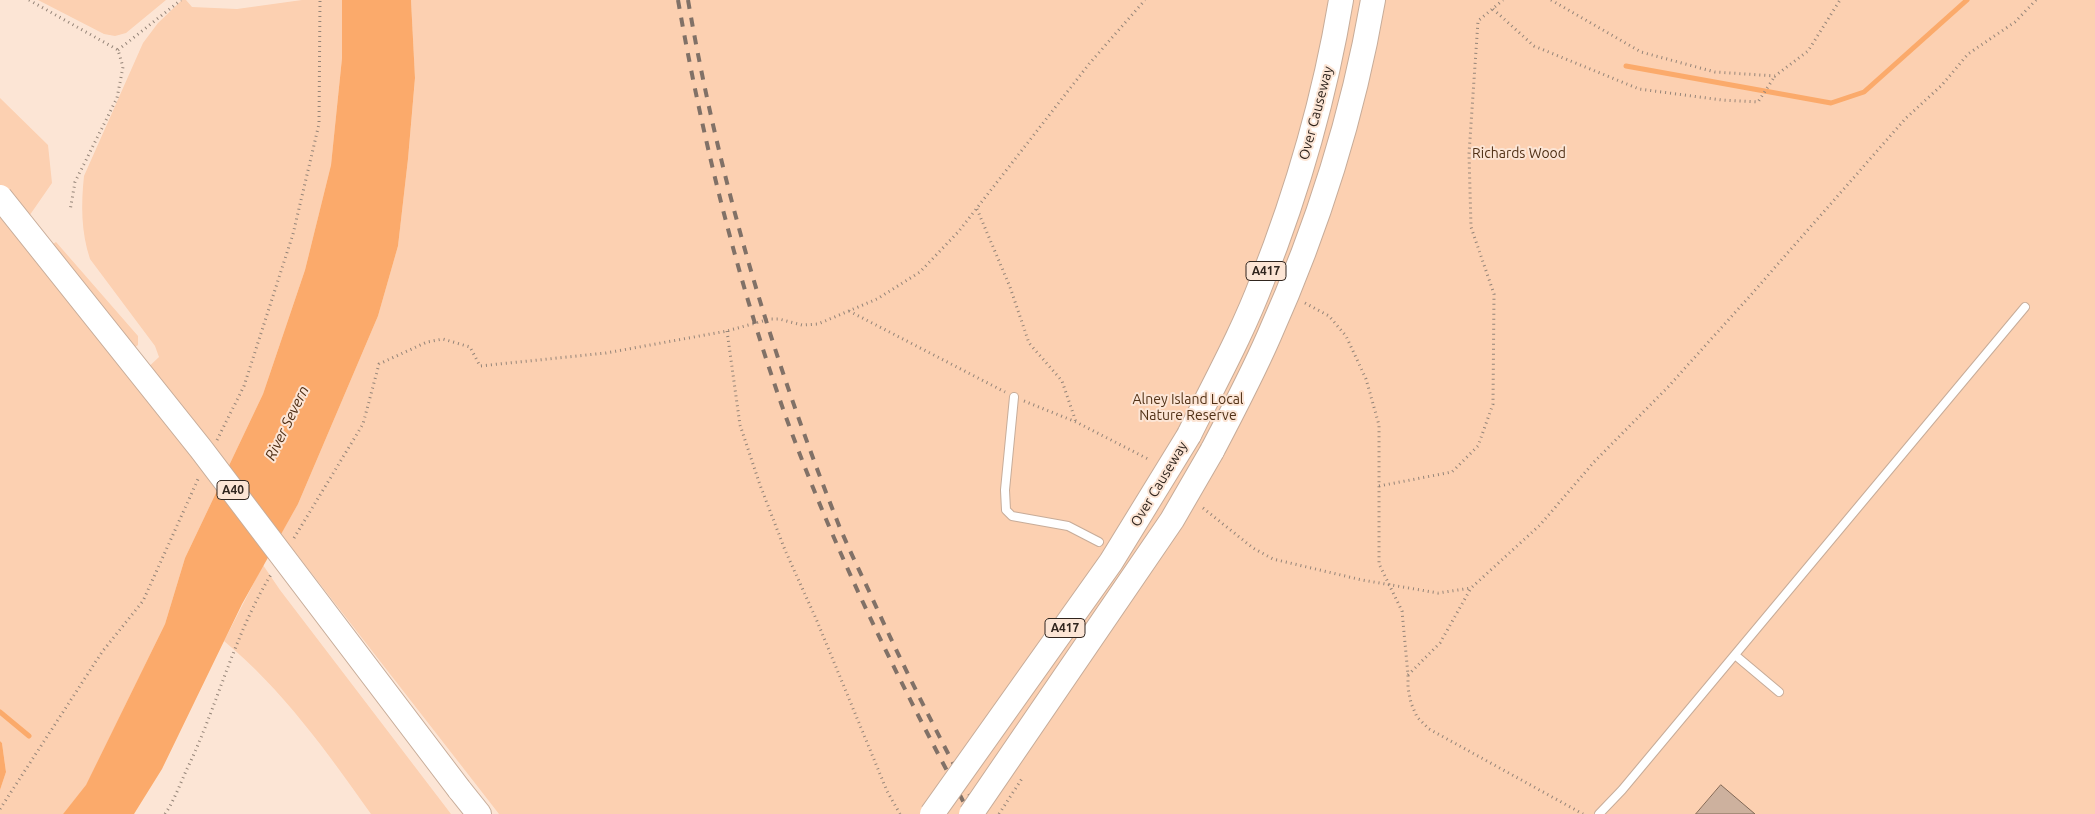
<!DOCTYPE html>
<html>
<head>
<meta charset="utf-8">
<style>
  body { margin:0 }
  canvas { display:block; background:#fce5d5 }
</style>
</head>
<body>
<canvas width="2095" height="814"></canvas>
<script>
const g = document.querySelector('canvas').getContext('2d');
g.lineJoin = 'round';
function paint(path, color) { g.fillStyle = color; g.fill(path, 'evenodd'); }
function trace(path, color, width, dash) { g.strokeStyle = color; g.lineWidth = width; g.lineCap = dash ? 'butt' : 'round'; g.setLineDash(dash || []); g.stroke(path); }
function write(font, color, halo, rows, align = 'center') {
  g.font = font + ' Ubuntu,sans-serif'; g.lineWidth = 4; g.setLineDash([]); g.textBaseline = 'middle'; g.strokeStyle = halo; g.fillStyle = color; for (const [text, x, y, turn = 0] of rows) {
    g.save(); g.translate(x, y); g.rotate((+turn || 0) * Math.PI / 180); g.textAlign = isNaN(turn) ? turn : align; if (halo) g.strokeText(text, 0, 0); g.fillText(text, 0, 0); g.restore();
  }
}
const green = new Path2D(`
  M38,0H166L126,33L115,36L104,34Z
  M182,0H186L192,7L237,9L302,0H342V58L331,165L305,270L263,394L185,558L165,624L86,786L63,814H0V790L6,772L2,743L0,741V98L48,145L52,183L25,222L45,249L56,242L138,336V345L126,354L141,374L159,357L155,346L90,259C81,232 81,204 84,176L143,43L158,23Z
  M411,0H2095V814H499L281,534L298,504L378,316L398,246L408,159L415,79Z
  M263,565L280,590L451,814H371C328,753 282,689 224,641Z`);
const water = new Path2D(`
  M342,0H411L415,78L408,159L398,246L378,316L298,504L242,604L162,769L134,814H63L86,785L165,624L185,558L263,394L305,270L331,165L342,58Z
  M0,741L2,743L6,772L0,790Z`);
const stream = new Path2D(`
  M1626,66L1831,103L1864,92L1967,0
  M0,712L29,736`);
const building = new Path2D(`
  M1721,785L1755,814H1696Z`);
const path = new Path2D(`
  M29,0L118,50L123,67L117,98L75,182L70,211
  M1551,0L1641,52L1715,72L1775,76L1808,51L1840,0
  M1493,9L1534,46L1639,89L1722,100L1758,102L1775,76
  M118,50L181,0
  M977,209L1010,287L1029,343L1062,381L1076,422
  M1305,303L1329,316L1346,336L1366,379L1379,425V564L1402,611L1408,675V688L1411,703L1417,717L1429,729L1583,814
  M849,311L1005,392
  M727,331L740,425L760,485L785,550L817,621L887,791L900,814
  M1024,401L1076,422L1150,460
  M217,440L244,386L293,234L319,124L320,0
  M1379,486L1452,472L1478,446L1493,404L1494,294L1471,227L1469,154L1478,21L1503,0
  M1203,508L1253,548L1273,559L1362,580L1438,593L1471,588
  M294,538L363,424L379,364L427,342L443,339L470,347L480,366L606,353L727,331L770,319H779L802,325L818,324L877,299L920,272L959,231L1089,64L1145,0
  M1408,675L1440,643L1471,588L1540,525L1594,462L1668,387L1749,297L1906,118L1942,85L1968,54L2015,22L2036,0
  M0,809L102,652L143,601L199,477
  M165,814C174,801 180,784 187,769C218,705 234,634 272,573
  M999,814L1023,777`);
const service = new Path2D(`
  M1014,397L1005,490L1006,510L1012,516L1068,526L1099,542
  M1735,655L1779,692
  M1599,814L1622,790L2025,307`);
const primary = new Path2D(`
  M1189,435C1214,384 1242,334 1262,281C1298,190 1325,96 1341,0
  M1212,451C1232,413 1252,375 1269,336C1317,229 1353,116 1373,0`);
const trunk = new Path2D(`
  M459,789L479,814`);
const rail = new Path2D(`
  M678,0C702,137 736,274 782,406C832,547 899,682 970,814
  M688,0C719,180 772,358 840,528C849,549 859,570 869,591C903,667 941,741 980,814`);
const primaryBridge = new Path2D(`
  M932,814L1111,562L1189,435
  M971,814L1172,520L1212,451`);
const trunkBridge = new Path2D(`
  M0,197L201,449L459,789`);
const shields = [
  [1266,271,40],
  [233,490,32],
  [1065,628,40]
];
const shieldNames = [
  ["A417",1266,271],
  ["A40",233,490],
  ["A417",1065,628]
];
const streetNames = [
  ["Over Causeway",1316,113,-75],
  ["Over Causeway",1159,484,-59]
];
const parkNames = [
  ["Richards Wood",1519,153],
  ["Alney Island Local",1188,399],
  ["Nature Reserve",1188,415]
];
const waterNames = [
  ["River Severn",287,423,-64]
];
paint(green, '#fcd0b1');
paint(water, '#fbaa6b');
trace(stream, '#fbaa6b', 5);
paint(building, '#cdb19e');
trace(building, '#816856', 1);
trace(service, '#c7ac99', 10);
trace(primary, '#c7ac99', 26);
trace(trunk, '#c7ac99', 26);
trace(path, '#948478', 3, [1, 4]);
trace(service, '#fff', 8);
trace(primary, '#fff', 24);
trace(trunk, '#fff', 24);
trace(rail, '#817167', 4, [9, 9]);
trace(primaryBridge, '#c7ac99', 26, []);
trace(trunkBridge, '#c7ac99', 26, []);
trace(primaryBridge, '#fff', 24);
trace(trunkBridge, '#fff', 24);
for (const [x, y, w] of shields) { const box = new Path2D(); box.roundRect(x - w / 2, y - 9.5, w, 19, 4); g.fillStyle = '#fce5d5'; g.fill(box); trace(box, '#30251e', 1); }
write('bold 12px', '#30251e', null, shieldNames);
write('14px', '#30251e', '#fce5d5', streetNames);
write('14px', '#513116', '#fce5d5', parkNames);
write('italic 15px', '#4f2e14', '#fce5d5', waterNames);
</script>
</body>
</html>
